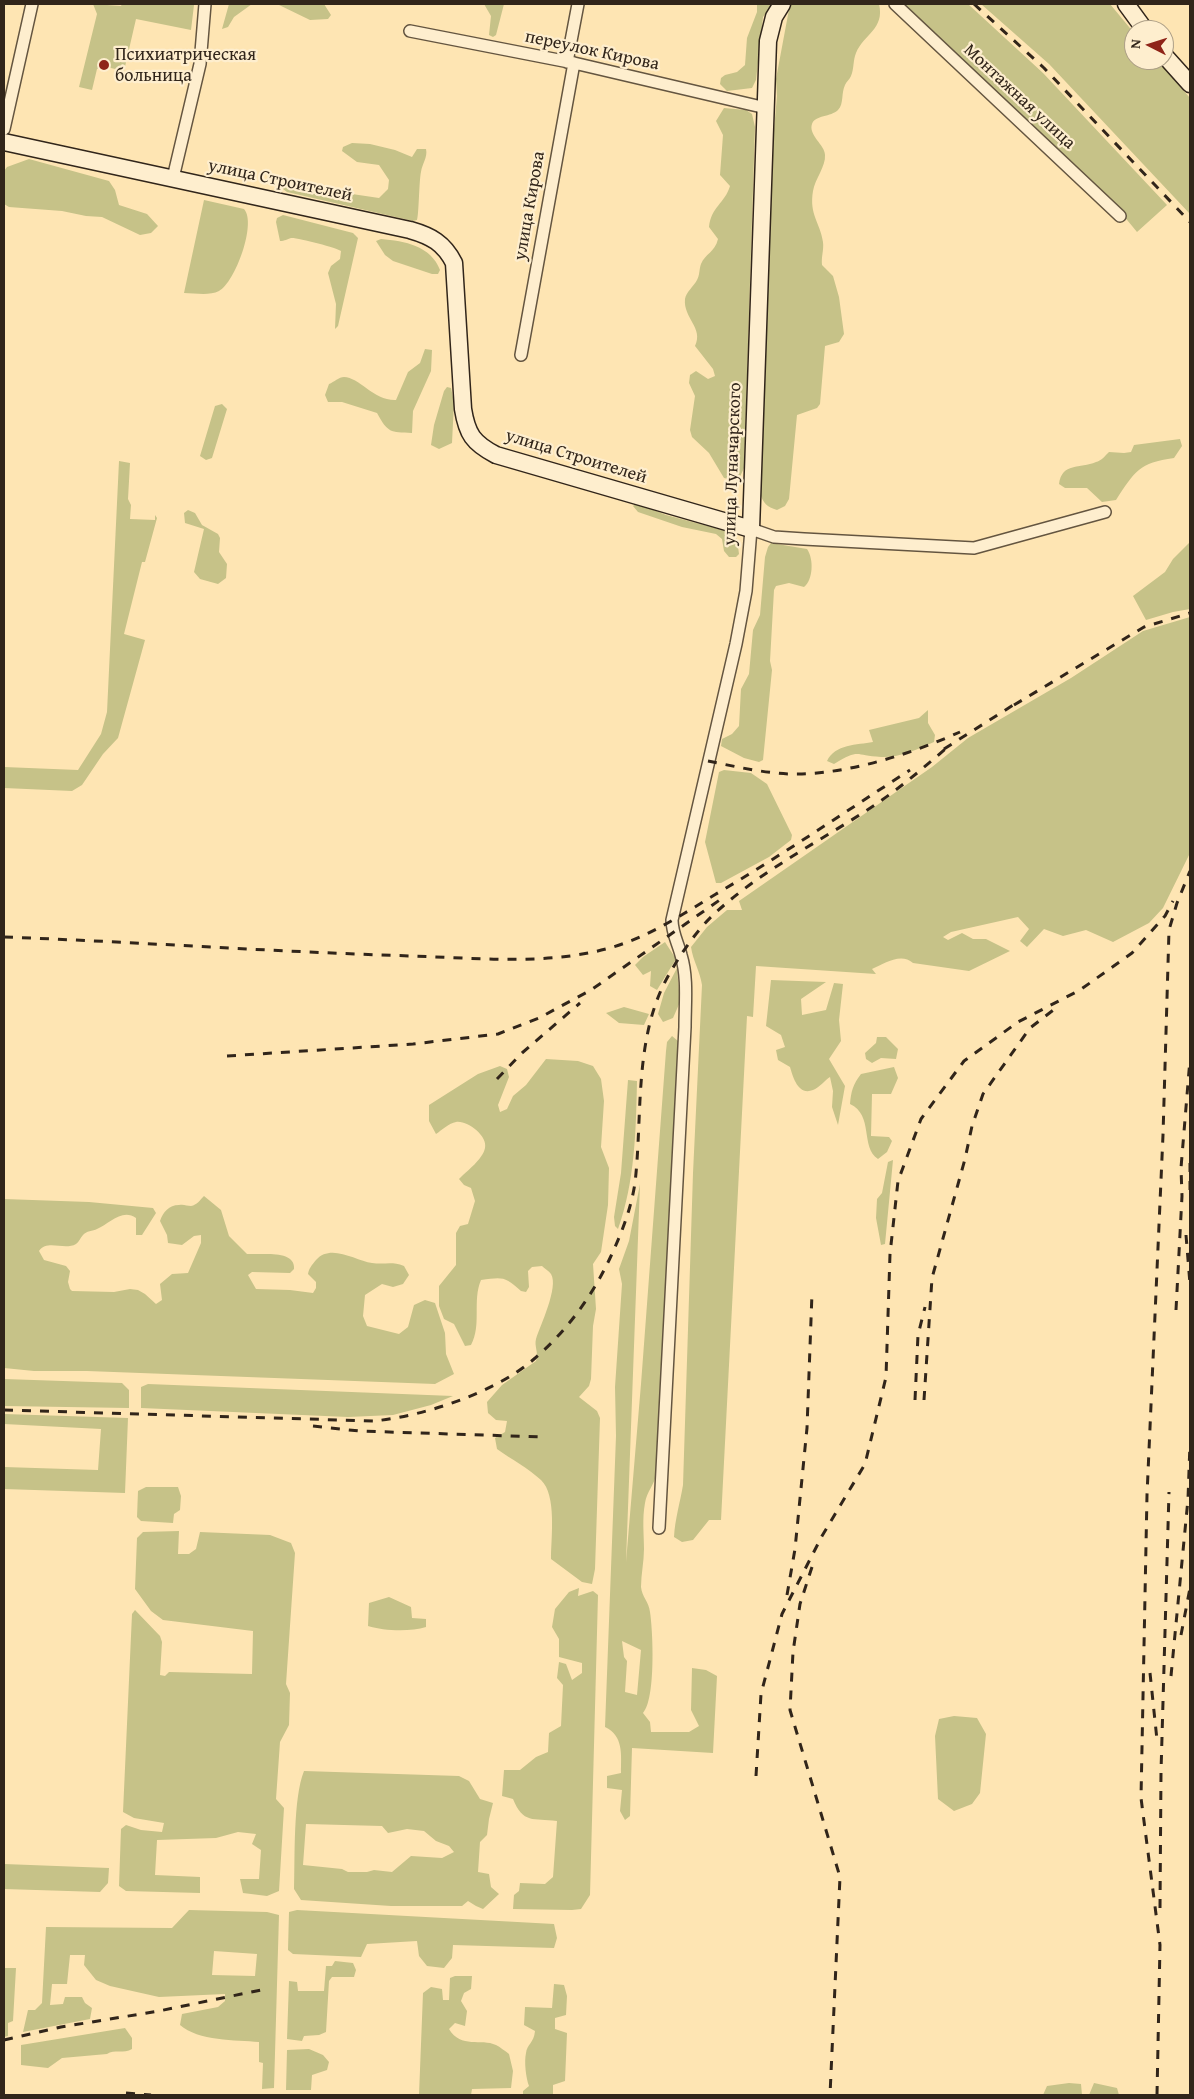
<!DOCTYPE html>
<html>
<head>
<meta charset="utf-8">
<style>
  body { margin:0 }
  #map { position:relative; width:1194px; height:2099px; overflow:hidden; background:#fee5b3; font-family:"Gentium Book Plus",serif }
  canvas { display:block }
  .frame { position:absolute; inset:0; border:5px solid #31251a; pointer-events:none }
  .north { position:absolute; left:1124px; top:20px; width:50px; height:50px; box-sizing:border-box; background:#feeece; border:1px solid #ac9e86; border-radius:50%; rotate:275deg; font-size:14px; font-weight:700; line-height:20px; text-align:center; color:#31251a }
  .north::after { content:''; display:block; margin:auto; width:18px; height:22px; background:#8f2418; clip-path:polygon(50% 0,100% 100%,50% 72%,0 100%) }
</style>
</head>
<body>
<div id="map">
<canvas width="1194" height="2099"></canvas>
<div class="frame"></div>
<div class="north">N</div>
</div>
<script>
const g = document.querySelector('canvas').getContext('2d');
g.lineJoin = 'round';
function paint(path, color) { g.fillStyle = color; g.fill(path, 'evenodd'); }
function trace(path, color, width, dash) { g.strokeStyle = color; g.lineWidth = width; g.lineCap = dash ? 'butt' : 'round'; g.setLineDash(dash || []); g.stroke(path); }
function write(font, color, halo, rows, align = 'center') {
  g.font = font + ' "Gentium Book Plus",serif'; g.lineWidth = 4.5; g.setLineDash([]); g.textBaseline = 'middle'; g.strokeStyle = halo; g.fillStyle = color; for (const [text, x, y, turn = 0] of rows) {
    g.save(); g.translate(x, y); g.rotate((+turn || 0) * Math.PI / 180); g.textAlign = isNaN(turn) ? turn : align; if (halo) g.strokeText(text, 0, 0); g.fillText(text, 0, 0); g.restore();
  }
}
const green = new Path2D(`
  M93,4L121,6L122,4L194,5L191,30L136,19L124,71L102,66L97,69L92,90L79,87L97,14Z
  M229,4H252L234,17L228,27L222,29Z
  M277,4H324L331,15L328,19L310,20Z
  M484,4H504L496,35L493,37L489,35L491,16Z
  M757,4H773L763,17L756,80L752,88L727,91L720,84L721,78L725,75L737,72L745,65L747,38L757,12Z
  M790,4H879C885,29 864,34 856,53C853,60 854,69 851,76C850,79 846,82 845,85C841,93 844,104 838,110C831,117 815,115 812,124C808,135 825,145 825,155C826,166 815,179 813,191C809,215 820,222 823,242C824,250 821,257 822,265L833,276L839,297L844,334L839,342L825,346L820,404L817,408L797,415L789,499L785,506L777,510C767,507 763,503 760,493L771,163L777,96L776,79Z
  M903,4H968L1043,73L1167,205L1137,232L1109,198Z
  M981,4H1110L1134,33V60H1157L1190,98V214L1049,64Z
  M724,108L746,110L752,114L755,127L744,468L738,481L724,478L709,453L692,437L690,430L695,396L689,383L690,375L696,371L708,379L715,376L713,369L695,346C704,328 683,318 685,299C686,292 694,286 697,280C700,275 699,269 701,264C705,254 715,252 718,239L709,227C711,207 725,203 730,186L720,175L723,135L716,121Z
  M352,143L370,144L395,150L412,157L417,149H426C428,157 422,164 421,172C419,180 419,215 417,220L413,221L287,192L279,186L278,182L281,178L298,186L379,198L388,189L389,180L379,165L357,162L342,151L343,147Z
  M29,159L109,181L115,190L119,205L147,214L158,226L151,233L140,235L102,217L86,216L62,211L9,207L4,204V171L7,167Z
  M204,200L244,209C257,223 235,283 219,291C209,296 195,293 184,293Z
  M283,215L353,233L358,238L338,326L335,329L336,304L328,273L331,266L340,259L341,251C338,248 296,237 291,238C287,239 285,241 280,241L276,222L277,218Z
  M381,239C405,241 431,246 440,270L438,274H432L393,261L385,255L376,241Z
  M425,349L432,350L431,371L413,411L412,433C390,432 388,433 377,413L342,402H328L325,395L329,384C334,382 339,377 344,377C359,377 374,401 396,400L408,372L420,363Z
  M447,387L451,388L454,402L452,443L439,449L431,445L434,425L444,391Z
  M222,404L227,409L212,458L206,460L200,456L215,406Z
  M1180,439L1182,446L1174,458C1139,463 1135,471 1116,500L1102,502L1087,488H1065L1059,484C1062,462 1080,469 1096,462C1101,461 1105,456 1109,452L1124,453L1131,452L1134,445Z
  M119,461L130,463L128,499L131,505L130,519L155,520V515L157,518L145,562H142L124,634L145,640L118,738L103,754L82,785L72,791L4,788V767L78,770L101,734L107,712Z
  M636,503L666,515L734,533L737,539L739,554L736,557H729L724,551L722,539L716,534L682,527L638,512L633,506Z
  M188,510L195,513L202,525L218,534L220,538L219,552L227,564L226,578L218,584L200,579L194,572L204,529L185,523L184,513Z
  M1190,542V609L1173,612L1146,620L1133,596L1165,572L1173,559Z
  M771,543L807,549C814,559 813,580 804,587L789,583L776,586L774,590L770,661L772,670L763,760L759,762L744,758L721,746L722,739L732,734L739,726L741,689L749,674L753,630L760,615L765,557L768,547Z
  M1190,617V853L1163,908L1149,923L1113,942L1086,930L1063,936L1044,929L1027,947L1020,941L1029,929L1018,917L951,932L943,937L948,940L962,933L973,939H986L1010,951L969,971L913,963C901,952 883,964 872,969L876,974L756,966L753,1017L747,1016L721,1520H709L693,1540L682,1542L674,1537C675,1519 680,1503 683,1485L693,1173L702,985C700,971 693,961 691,947L707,927L727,910H742L739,901L932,767L968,738L1071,678L1143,631Z
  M928,710V723L935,735L934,742C918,749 899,758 881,757C854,756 861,748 834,764L827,761C835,744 857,745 873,742L869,730L919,718Z
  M724,770L751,773L767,784L792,835L791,840L769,857L721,883H716L705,842L719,772Z
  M665,942L676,959L657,990L650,986L651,971L643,975L635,965L643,957Z
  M677,968L680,1002L673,1018L663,1022L658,1014L664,993Z
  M771,980L826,982L801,999L802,1015L826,1010L834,983L843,984L839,1020L841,1041L829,1059L845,1086L838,1125L832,1107L833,1091L830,1077C825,1080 819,1088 813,1090C798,1096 793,1077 790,1067L778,1060L776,1050L785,1047L781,1035L766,1026Z
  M624,1007L649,1014L644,1025L619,1023L606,1013Z
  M672,1036L678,1041L657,1472C654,1486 647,1491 645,1503C642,1519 644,1534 644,1549C644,1562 641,1574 641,1587C642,1597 649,1602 650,1612C653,1631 656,1699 643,1713L650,1722L651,1732H689L699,1726L691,1710L692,1668L706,1670L717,1676L713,1753L632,1748L630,1816L625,1820L620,1811L622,1790L607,1788V1776L621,1773C621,1755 624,1736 605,1727L616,1436L615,1387L622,1284L619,1269L629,1241L640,1184L626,1562L641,1384L666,1051L667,1042ZM622,1641L641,1650L637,1695L625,1692L627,1661L624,1657Z
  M877,1037H886L898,1049L896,1059L881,1058L872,1063L866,1059L865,1053L876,1043Z
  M546,1059L578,1061L593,1066L601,1079L604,1101L601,1147L609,1168L608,1205L601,1252L593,1264L596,1309L593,1326L591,1379L589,1386L579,1397L597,1411L600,1418L595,1569L592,1584L582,1582L551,1559C551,1538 557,1495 541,1480C528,1468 511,1459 497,1449L495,1438L505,1432L507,1421L496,1420L488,1413L487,1402L502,1385L536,1361C539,1353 534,1346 536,1339C540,1326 559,1287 551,1274C549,1271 544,1268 542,1266L532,1267L528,1271L529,1287L526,1292L521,1291C505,1276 502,1277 481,1280C472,1301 482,1325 471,1345L465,1346L454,1324L444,1319L439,1306V1286L456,1265V1233L460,1226L468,1224L475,1201L471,1188L464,1185L459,1179C467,1171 483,1159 485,1148C488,1136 467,1120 456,1122C449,1123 442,1130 436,1134L429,1121V1105L478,1074L500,1066L507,1069L509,1077L498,1105L500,1112L507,1109L513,1096L526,1085Z
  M894,1067L898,1078L891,1094H872L871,1136L889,1137L892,1141L887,1152L878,1159C860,1147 874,1115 850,1104C851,1092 853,1084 861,1074Z
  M628,1080L637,1081C636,1130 635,1182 618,1229L615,1226L614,1217L621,1173Z
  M893,1160L885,1244L881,1245L876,1218L877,1199L882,1193L888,1162Z
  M204,1196L221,1210L229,1236L247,1254C260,1255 296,1249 294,1269L290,1273L252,1272L248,1275L256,1289L290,1290L313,1293L316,1288V1282L308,1274C309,1268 312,1265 316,1260C331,1243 356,1261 372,1263C385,1265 391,1261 404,1266L409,1275L403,1284L393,1287L382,1284L365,1295L363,1316L367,1326L399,1334L408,1327L414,1305L425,1300L435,1303L445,1333L446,1354L454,1374L435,1384L87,1371H34L4,1368V1199L89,1202L153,1208L156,1213L142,1235H136V1218C122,1208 109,1224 97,1229C93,1231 86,1231 83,1235C80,1238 79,1242 76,1244C64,1251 48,1239 39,1251L44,1260L66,1266L70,1271L68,1282L70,1289L72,1291L114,1292L130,1289L138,1290L145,1294L156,1304L162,1300L160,1284L172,1274L188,1273L201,1243V1235L194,1236L182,1245L168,1243L167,1235L160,1221C163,1212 169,1205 179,1205C184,1204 187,1206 191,1206C197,1205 200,1200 204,1196Z
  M4,1379L122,1383L129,1390V1408L4,1406Z
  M148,1384L453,1396L431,1405L393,1415L348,1417L141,1408V1387Z
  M4,1414L128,1418L125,1493L4,1489V1467L98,1470L101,1429L4,1424Z
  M146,1487H178L181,1496L180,1510L174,1514L173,1523L141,1521L137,1517L138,1491Z
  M179,1531L178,1554H189L196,1549L200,1532L270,1535L291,1543L295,1553L286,1684L290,1693L289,1725L280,1742L276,1799L284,1808L279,1891L267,1896L243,1893L240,1879H259L261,1850L252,1844L256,1834L238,1832L216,1838L157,1840L155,1875L200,1877V1893L126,1891L119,1886L121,1829L126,1825L141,1830L162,1832L164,1823L134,1818L123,1812L132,1614L135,1610L160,1636L162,1642L160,1675L165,1676L169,1672L252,1674L253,1631L163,1620L151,1611L135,1589L137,1538L143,1532Z
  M579,1588L578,1596L593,1591L598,1595L590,1895L581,1909L572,1910L513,1909L514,1895L519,1891L520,1883L545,1884L553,1877L557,1821C533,1818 523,1824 513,1799L502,1796L504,1770H520L536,1757L548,1752L549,1733L561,1726L563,1685L557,1678L559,1662L566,1664L572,1680L582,1673V1663L559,1657V1639L552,1627L555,1609L569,1592Z
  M389,1597L411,1607L412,1618L426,1619V1627C410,1632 384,1631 368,1626L369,1603Z
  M954,1716L977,1718L986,1734L980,1793L972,1804L954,1811L938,1799L935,1736L939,1719Z
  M304,1771L459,1776L469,1781L480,1799L493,1803L489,1819L487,1835L480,1842L478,1872L489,1874L491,1887L499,1894L483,1909L476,1906L468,1901L462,1906H391L301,1900L294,1889C295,1858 293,1798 304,1771ZM306,1824L382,1826L388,1833L407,1829L424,1831L436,1841L449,1846L454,1852L442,1858L411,1856L392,1872L374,1870L367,1872H348L342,1869L303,1865Z
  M4,1864L109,1868L108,1883L100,1892L4,1889Z
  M189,1910L267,1912L279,1915L274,2088L262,2089L263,2063L259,2062V2042C236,2040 198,2041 180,2025L182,2014L218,2007L225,2001V1994L159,1997L110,1986L96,1980L84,1965L85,1955H70L67,1984H52L50,2005L63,2004L65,1997H82L85,2003L92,2008L90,2019L23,2032L28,2010H35L42,2003L46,1927L172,1928ZM214,1951L257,1954L255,1976L212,1975Z
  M297,1910L554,1924L557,1938L554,1948L453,1945L452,1958L444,1968L427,1966L419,1956L417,1941L367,1944L361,1957L293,1954L288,1950L289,1912Z
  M335,1961L353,1963L356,1970L354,1977H332L329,1981L326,2032L319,2035L304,2036L302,2041L287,2039L289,1981L297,1982L298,1991H324L326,1966H332Z
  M4,1968H16L13,2021L8,2023V2036L4,2037Z
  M455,1976H472L471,1989L464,1993L461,2001L467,2011L465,2026L455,2023L449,2029C461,2049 481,2038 496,2045C500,2047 505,2051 509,2054L513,2071L511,2088L472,2089L471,2095H419L423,1993L431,1987L442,1989L443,2000H449L450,1978Z
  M554,1984L564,1985L567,1996L566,2015L555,2018V2029L567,2033L565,2081L553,2085V2095H523V2091L529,2086C526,2078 524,2062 526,2053C527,2044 534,2043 535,2031L524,2025L525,2007L552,2008Z
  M125,2028L132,2038V2049C124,2054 114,2049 107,2054L62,2058L48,2068L21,2065V2045Z
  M309,2049L323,2055L329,2062L327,2070L312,2075L311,2090H286L287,2050Z
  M1069,2083L1081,2084L1082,2095H1043L1047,2086Z
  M1094,2083L1117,2088L1119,2095H1089Z`);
const minor = new Path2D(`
  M895,4L1120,216
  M410,31L574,63L766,108
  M567,62L578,4
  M4,129L32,4
  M173,178L200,64L205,4
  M521,355L574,63
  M659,1528L685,1027C685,1003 688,978 681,955C678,943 672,933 672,920L736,644L746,591L751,529L774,537L804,539L974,548L1105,512`);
const secondary = new Path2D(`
  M1126,4L1145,30
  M1164,55L1190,84
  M4,142L410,230C431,236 444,243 454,263L463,409C467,434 473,443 496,455L751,529L768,41L774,17L782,4`);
const rail = new Path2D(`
  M974,4L1044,68L1190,222
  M1014,705L1144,627L1190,613
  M944,749L1018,702
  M708,761C738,767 771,775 802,774C855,772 913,753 960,732
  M4,937C140,942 276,952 412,956C478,958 549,966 613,947C650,936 683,914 716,894C782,855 845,812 910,770
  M227,1056L413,1044L498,1034L539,1018L591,990L724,897
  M497,1079L522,1053L580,1003
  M1190,1163V1190
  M1186,1235L1190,1284
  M1176,1310L1182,1196L1181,1168L1190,1059
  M915,1400L918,1335L925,1307
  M924,1400L932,1278L965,1159L972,1126L983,1094L1030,1028L1056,1008
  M4,1410L374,1421C424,1416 495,1393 534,1359C567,1331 593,1295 611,1256C622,1232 631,1209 635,1183C643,1113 633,1034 671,971C682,952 696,932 711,917C761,869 826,839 882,800C906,783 928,764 950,745
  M313,1426L359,1431L543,1437
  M812,1567L800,1604L793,1652L790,1710L840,1877L830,2095
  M787,1595L795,1549L807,1428L812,1293
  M1181,1635L1190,1588
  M1150,1673L1157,1740
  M1171,1676L1188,1499L1190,1443
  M756,1776L761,1694L782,1614L822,1536L865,1464L886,1377L890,1254L898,1181L921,1119L964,1061L1018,1022L1080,990L1132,953L1165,916L1173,901
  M1160,1908L1161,1772L1169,1492
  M4,2040L61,2027L159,2011L261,1990
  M126,2093L151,2095
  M1157,2095L1160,1945L1141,1798L1147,1495L1163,1135L1169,930L1177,903L1190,871`);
const markers = [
  [104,65,6,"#8f2418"]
];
const streetNames = [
  ["переулок Кирова",592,51,12],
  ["Монтажная улица",1019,97,43],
  ["улица Строителей",280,181,12],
  ["улица Кирова",530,206,-80],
  ["улица Строителей",576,457,17],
  ["улица Луначарского",733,464,-88]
];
const poiNames = [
  ["Психиатрическая",115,55],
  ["больница",115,76]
];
paint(green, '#c6c288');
trace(minor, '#645540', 14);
trace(secondary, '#31251a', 19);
trace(minor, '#feeece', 11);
trace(secondary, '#feeece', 16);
trace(rail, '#31251a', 3, [9, 9]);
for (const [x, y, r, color] of markers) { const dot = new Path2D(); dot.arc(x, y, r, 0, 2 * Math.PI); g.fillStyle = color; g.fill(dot); trace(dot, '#feeece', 2); }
write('18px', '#31251a', '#feeece', streetNames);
write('18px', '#31251a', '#feeece', poiNames, 'left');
</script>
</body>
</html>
